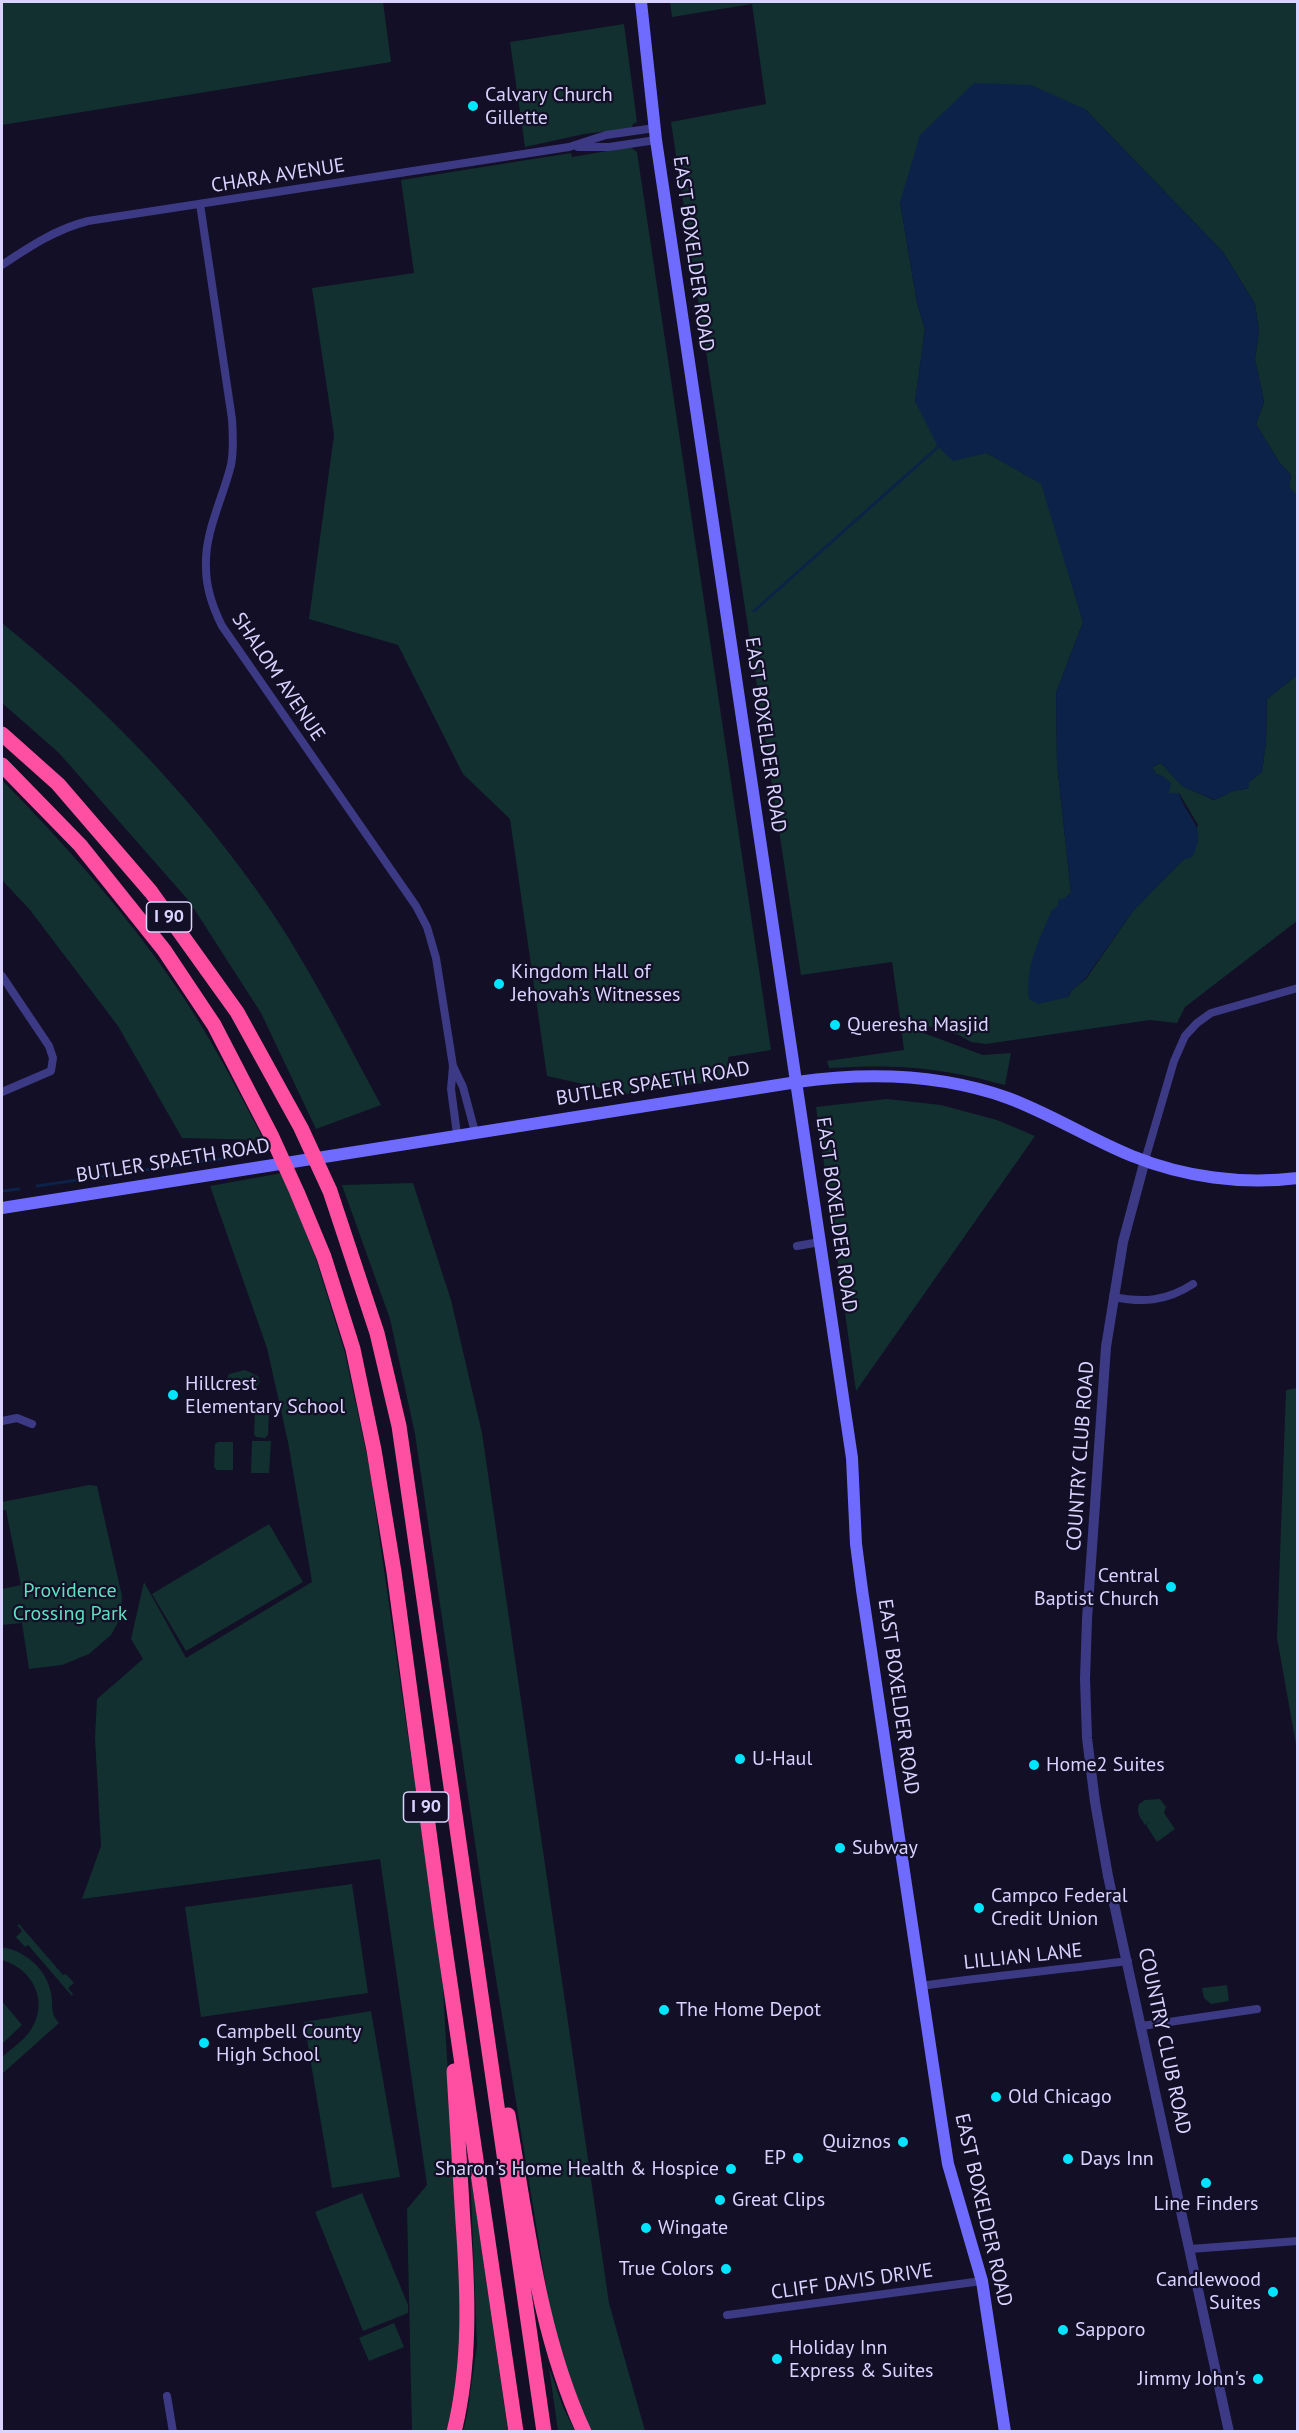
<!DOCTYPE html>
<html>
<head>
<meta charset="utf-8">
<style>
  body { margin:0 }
  #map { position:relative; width:1299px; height:2433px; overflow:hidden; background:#130f26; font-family:"PT Sans",sans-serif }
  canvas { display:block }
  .frame { position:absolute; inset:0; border:3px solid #d9d4ff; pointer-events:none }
</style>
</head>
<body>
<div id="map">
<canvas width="1299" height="2433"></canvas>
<div class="frame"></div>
</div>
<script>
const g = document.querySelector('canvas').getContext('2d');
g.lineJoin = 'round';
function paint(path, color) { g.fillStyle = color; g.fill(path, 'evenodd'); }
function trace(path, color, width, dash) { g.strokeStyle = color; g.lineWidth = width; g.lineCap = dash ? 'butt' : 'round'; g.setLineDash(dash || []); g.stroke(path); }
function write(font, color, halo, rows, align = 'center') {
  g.font = font + ' "PT Sans",sans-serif'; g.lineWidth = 4.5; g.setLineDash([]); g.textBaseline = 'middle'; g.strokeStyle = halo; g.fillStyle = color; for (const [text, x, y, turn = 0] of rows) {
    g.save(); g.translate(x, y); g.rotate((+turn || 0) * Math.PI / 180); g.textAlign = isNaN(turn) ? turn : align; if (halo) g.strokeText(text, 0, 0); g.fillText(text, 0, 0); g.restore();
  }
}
const green = new Path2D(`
  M2,2H383L391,62L2,125Z
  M670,2H1297V496L1289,487L1291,475L1279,462L1256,424L1264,402L1255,359L1259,331L1255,304L1223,252L1085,109L900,202L917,303L925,329L915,402L987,453L1042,484L1083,622L1056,693L1057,763L1071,893L1065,898L1068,997L1072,990L1086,979L1133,911L1183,860L1198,825L1179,793H1169L1164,777L1156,774L1152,767L1161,763L1182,786L1214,800L1233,791L1249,788V782L1262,772L1266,741L1267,699L1297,675V921L1185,1007L1177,1023L1150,1020L986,1044L971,1042L959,1035L900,1018L892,962L801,975L671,122L766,104L752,4L672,17Z
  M624,24L637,122L632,125L633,128L584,134L525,147L510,42Z
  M630,147L637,152L771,1050L728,1057L730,1080L636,1091L628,1094L547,1076L510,819L463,774L398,645L309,619L334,435L312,288L414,273L401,180L571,153L572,157Z
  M2,623C96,699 182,786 253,885C303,954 341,1031 381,1105L316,1129L261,1013L189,901L59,753L2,703Z
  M2,780C65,844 124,911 175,985C209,1034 236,1087 264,1140L182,1138L118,1026L30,910L2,880Z
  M901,1027L910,1028L983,1055L1011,1053L1005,1085C940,1067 895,1064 829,1068L827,1061L904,1050Z
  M887,1099L941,1105L997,1120L1035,1136L856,1391L816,1107Z
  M282,1173L316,1259L345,1353L369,1465L442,1972L461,2296L457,2376L447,2431H412L407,2209L427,2185L380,1859L82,1899L101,1846L95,1738L97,1699L143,1659L131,1639L144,1582L186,1658L312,1582L288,1442L267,1348L210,1186Z
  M413,1183L451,1300L482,1433L609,2303L645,2431H591L564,2366L552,2323L485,1911L415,1434L390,1319L342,1185Z
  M245,1370L258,1376L260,1382C253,1394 240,1393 229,1387L226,1381L229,1374Z
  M1297,1388H1298L1297,1750L1277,1638L1286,1390Z
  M258,1410H266L269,1413L268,1435L265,1438L256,1437L254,1434L255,1412Z
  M252,1441H271L269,1473H251Z
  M218,1442H233V1470H217L214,1467L215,1444Z
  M89,1485L97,1486L122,1596L121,1617L111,1635L89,1654L62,1665L29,1669L22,1623L2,1625V1589L21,1585L6,1510H2V1502Z
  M269,1524L303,1582L186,1651L152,1594Z
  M1160,1799L1166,1807L1164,1813L1175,1829L1157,1842L1146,1825L1150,1822L1145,1825C1140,1817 1136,1813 1139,1804L1145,1800Z
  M352,1884L368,1993L201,2017L185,1907Z
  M19,1924L63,1975L66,1974L74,1983L68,1988L73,1994L72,1996L28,1945L25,1947L16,1937L22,1931L17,1925Z
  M2,1947C25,1951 46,1968 51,1993C54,2007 49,2011 59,2023L2,2074V2057C11,2049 23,2041 30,2031C50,2002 33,1969 2,1960Z
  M1227,1985L1229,2001L1211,2004L1204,1998L1202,1988Z
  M2,2001L22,2025L2,2044Z
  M371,2011L400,2177L332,2188L304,2022Z
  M470,2169L508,2431L463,2432L467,2415L477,2345Z
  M362,2193L408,2305V2313L363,2331L315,2212Z
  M394,2323L404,2347L369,2361L359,2338Z
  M549,2367L563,2407L575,2431H558Z`);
const water = new Path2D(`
  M974,83L1031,85L1085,109L1223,252L1255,304L1259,331L1255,359L1264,402L1256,424L1279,462L1291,475L1289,487L1297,496V675L1267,699L1266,741L1262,772L1249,782V788L1233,791L1215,800L1182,786L1161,763L1152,767L1156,774L1164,777L1171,783L1169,793H1179C1187,820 1209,826 1192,857L1183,860L1133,911L1085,979L1072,990L1068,997L1038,1004L1029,999C1025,966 1039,940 1052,910L1058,906V900L1065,898L1071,893L1057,763L1056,693L1083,622L1041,484L987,453L953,461L938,447L915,401L925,329L917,303L900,202L920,135Z`);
const stream = new Path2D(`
  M754,611L938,447
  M37,1186L227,1158
  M2,1191L19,1189`);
const minor = new Path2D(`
  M578,147H609L656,140
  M200,204L232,419C233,434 234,450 231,465C223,498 204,533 206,568C206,589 213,608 222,626L416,906L427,927L436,958L453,1066L451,1089L457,1134
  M2,265C29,247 56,229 88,221L569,147L606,135L655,128
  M2,976L49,1046L53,1058L51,1071L2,1092
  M453,1066L463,1087L475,1132
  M1145,1160L1174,1061L1185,1036L1197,1023L1211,1013L1298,988
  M797,1246L820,1242
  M1113,1297C1143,1303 1167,1301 1193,1284
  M2,1421L17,1418L32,1424
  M921,1986C990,1976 1059,1970 1128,1961
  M1142,2026L1257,2009
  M1190,2249L1298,2241
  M727,2315L982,2281
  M167,2396L173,2432`);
const tertiary = new Path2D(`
  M1145,1160L1123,1242L1106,1347L1087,1619L1085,1679L1087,1738L1095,1802L1108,1876L1229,2432`);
const secondary = new Path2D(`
  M641,2L656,140L852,1458L856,1544L862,1590L941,2119L948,2164L982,2281L1005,2432
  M2,1208L797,1082C868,1072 940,1074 1008,1098C1051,1114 1090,1139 1132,1156C1184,1177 1242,1185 1298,1178`);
const motorway = new Path2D(`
  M2,734L58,784L151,892L237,1012L301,1128L330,1191L377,1333L399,1426L544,2432
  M2,765L80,845L164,950L214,1025L272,1137L297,1192L324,1257L353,1349L374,1450L394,1572L442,1928L516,2432
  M454,2071C457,2122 460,2172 463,2222C468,2291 471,2363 454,2432
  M508,2115C527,2221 538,2332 584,2432`);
const markers = [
  [473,106,6,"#00e5ff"],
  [499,984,6,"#00e5ff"],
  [835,1025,6,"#00e5ff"],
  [173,1395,6,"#00e5ff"],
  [1171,1587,6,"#00e5ff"],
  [740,1759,6,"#00e5ff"],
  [1034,1765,6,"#00e5ff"],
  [840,1848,6,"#00e5ff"],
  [979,1908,6,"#00e5ff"],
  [664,2010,6,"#00e5ff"],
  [204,2043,6,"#00e5ff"],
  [996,2097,6,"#00e5ff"],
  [903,2142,6,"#00e5ff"],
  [798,2158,6,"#00e5ff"],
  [1068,2159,6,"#00e5ff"],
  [731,2169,6,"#00e5ff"],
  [1206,2183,6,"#00e5ff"],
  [720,2200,6,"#00e5ff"],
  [646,2228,6,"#00e5ff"],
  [726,2269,6,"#00e5ff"],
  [1273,2292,6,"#00e5ff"],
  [1063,2330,6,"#00e5ff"],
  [777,2359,6,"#00e5ff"],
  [1258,2379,6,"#00e5ff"]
];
const shields = [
  [169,917,45],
  [426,1807,45]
];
const shieldNames = [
  ["I 90",169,917],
  ["I 90",426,1807]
];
const poiNames = [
  ["Calvary Church",485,95],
  ["Gillette",485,118],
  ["Kingdom Hall of",511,972],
  ["Jehovah’s Witnesses",511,995],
  ["Queresha Masjid",847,1025],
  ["Hillcrest",185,1384],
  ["Elementary School",185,1407],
  ["Central",1159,1576,"right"],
  ["Baptist Church",1159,1599,"right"],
  ["U-Haul",752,1759],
  ["Home2 Suites",1046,1765],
  ["Subway",852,1848],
  ["Campco Federal",991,1896],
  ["Credit Union",991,1919],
  ["The Home Depot",676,2010],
  ["Campbell County",216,2032],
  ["High School",216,2055],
  ["Old Chicago",1008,2097],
  ["Quiznos",891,2142,"right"],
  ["EP",786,2158,"right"],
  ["Days Inn",1080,2159],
  ["Sharon's Home Health & Hospice",719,2169,"right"],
  ["Great Clips",732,2200],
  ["Line Finders",1206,2204,"center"],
  ["Wingate",658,2228],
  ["True Colors",714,2269,"right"],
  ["Candlewood",1261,2280,"right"],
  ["Suites",1261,2303,"right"],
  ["Sapporo",1075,2330],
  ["Holiday Inn",789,2348],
  ["Express & Suites",789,2371],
  ["Jimmy John's",1246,2379,"right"]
];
const streetNames = [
  ["CHARA AVENUE",278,176,-9],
  ["EAST BOXELDER ROAD",693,254,82],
  ["SHALOM AVENUE",278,677,56],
  ["EAST BOXELDER ROAD",765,735,82],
  ["BUTLER SPAETH ROAD",653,1084,-9],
  ["BUTLER SPAETH ROAD",173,1161,-9],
  ["EAST BOXELDER ROAD",836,1215,82],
  ["COUNTRY CLUB ROAD",1081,1456,-86],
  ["EAST BOXELDER ROAD",898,1697,82],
  ["LILLIAN LANE",1023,1957,-6],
  ["COUNTRY CLUB ROAD",1164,2041,78],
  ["EAST BOXELDER ROAD",983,2210,77],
  ["CLIFF DAVIS DRIVE",852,2282,-8]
];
const parkNames = [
  ["Providence",70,1591],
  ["Crossing Park",70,1614]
];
paint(green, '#12302f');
paint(water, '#0c2248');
trace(stream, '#0c2248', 3);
trace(minor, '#3d3a85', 8);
trace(tertiary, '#3d3a85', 10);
trace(secondary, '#6f6bff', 12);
trace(motorway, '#ff4fa3', 15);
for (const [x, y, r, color] of markers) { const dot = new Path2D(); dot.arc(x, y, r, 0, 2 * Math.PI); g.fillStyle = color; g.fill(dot); trace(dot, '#130f26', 2); }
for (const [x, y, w] of shields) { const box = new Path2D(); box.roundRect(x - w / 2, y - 15, w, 30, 4.5); g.fillStyle = '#130f26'; g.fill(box); trace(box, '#d9d4ff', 1.5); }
write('bold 18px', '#d9d4ff', null, shieldNames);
write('20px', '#d9d4ff', '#130f26', poiNames, 'left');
write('20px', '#d9d4ff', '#130f26', streetNames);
write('20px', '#5fe0c0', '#130f26', parkNames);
</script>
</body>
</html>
